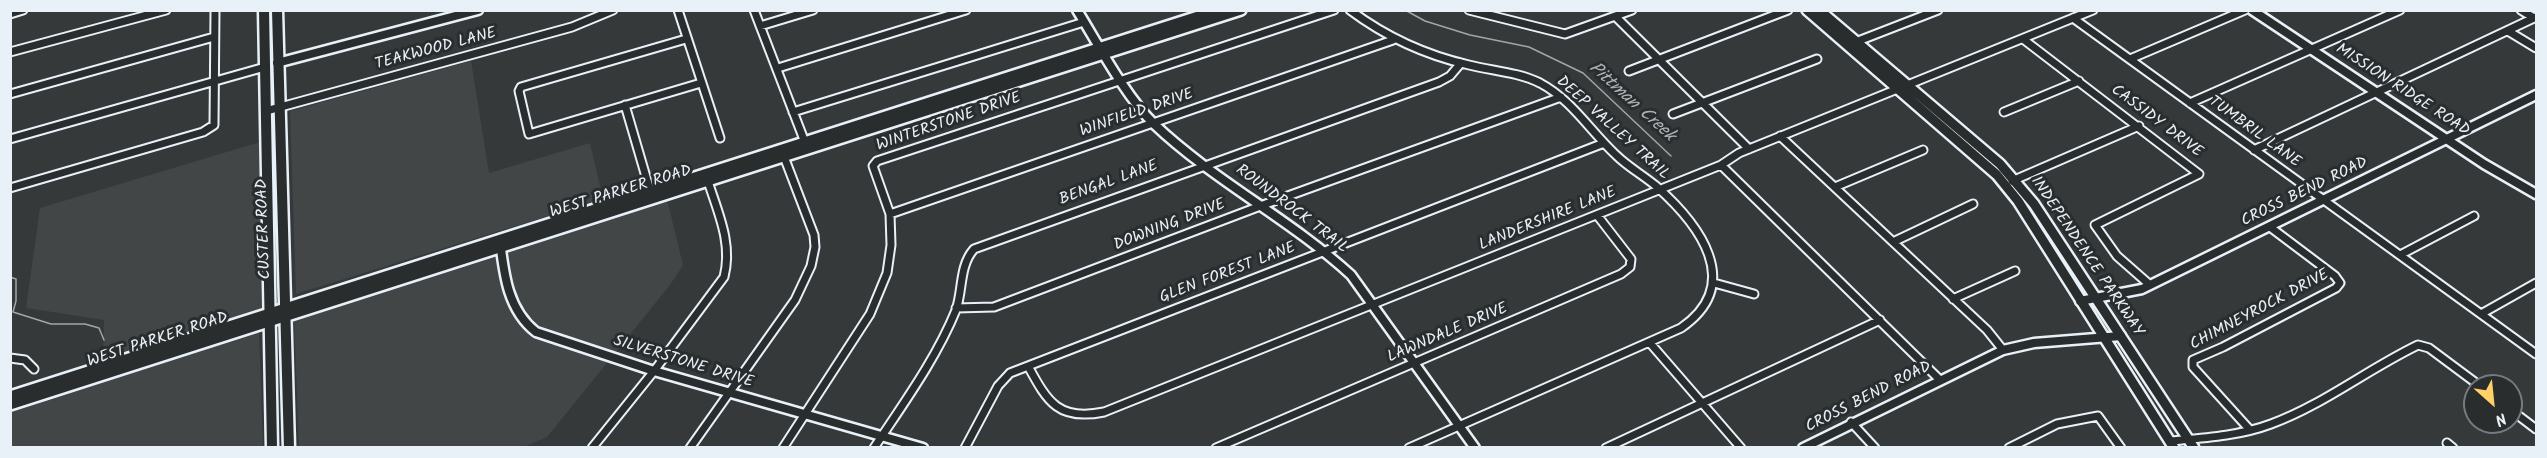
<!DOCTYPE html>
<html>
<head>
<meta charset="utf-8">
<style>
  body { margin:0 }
  #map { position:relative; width:2547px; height:458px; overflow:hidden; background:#35393a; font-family:Kalam,sans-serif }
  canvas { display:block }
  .frame { position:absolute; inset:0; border:12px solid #e8f1f8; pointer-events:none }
  .north { position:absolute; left:2463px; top:374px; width:60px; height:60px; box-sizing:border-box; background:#2a2d2e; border:2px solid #767b7f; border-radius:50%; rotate:153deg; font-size:16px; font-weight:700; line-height:24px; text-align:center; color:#e8f1f8 }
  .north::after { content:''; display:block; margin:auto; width:21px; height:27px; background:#ffd166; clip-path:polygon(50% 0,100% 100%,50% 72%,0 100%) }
</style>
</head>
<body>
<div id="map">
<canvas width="2547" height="458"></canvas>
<div class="frame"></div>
<div class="north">N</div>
</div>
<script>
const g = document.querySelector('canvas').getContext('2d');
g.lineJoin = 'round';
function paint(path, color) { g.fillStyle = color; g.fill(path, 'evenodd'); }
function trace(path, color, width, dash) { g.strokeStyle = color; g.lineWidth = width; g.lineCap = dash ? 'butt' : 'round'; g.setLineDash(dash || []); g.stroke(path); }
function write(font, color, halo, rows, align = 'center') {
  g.font = font + ' Kalam,sans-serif'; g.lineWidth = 6; g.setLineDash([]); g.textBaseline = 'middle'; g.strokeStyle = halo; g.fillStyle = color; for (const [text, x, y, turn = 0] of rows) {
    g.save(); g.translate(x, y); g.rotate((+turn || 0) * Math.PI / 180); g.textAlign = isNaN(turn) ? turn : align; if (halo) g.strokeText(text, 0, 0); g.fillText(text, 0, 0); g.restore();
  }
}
const built = new Path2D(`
  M471,61L489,173L590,143L603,199L296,294L290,111Z
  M260,142L261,309L103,361L104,320L26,308L40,208Z
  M667,199L683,265L670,285L547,437L524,447H299L294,318Z
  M259,330L263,447H11V411Z`);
const stream = new Path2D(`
  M1405,10L1425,21L1470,35L1529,47L1583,73L1671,156
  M10,277L16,279V301L13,312L51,324H85L99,328L104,340`);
const minor = new Path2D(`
  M678,10L720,138
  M754,10L806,145
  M1350,10C1386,37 1425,55 1469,65C1493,71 1518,72 1540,83C1572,100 1590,131 1616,155C1628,167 1643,175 1656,186C1699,224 1745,284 1681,328L1409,448
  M1469,10L1565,34L1632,10
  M2521,10L2534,18
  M10,14L23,10
  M1616,17L1749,149
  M2073,18L2536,354
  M760,26L813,10
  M2508,31L2536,48
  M686,39L521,87L519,91L529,134L701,83
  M2023,39L2199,174L2095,225L2117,256L2150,285
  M1853,43L1938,10
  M10,52L166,10
  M2130,59L2245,10
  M778,68L966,10
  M1629,71L1788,10
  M10,94L214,37
  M2190,103L2400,10
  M625,105L651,194
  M266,111L572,27L613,10
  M793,112L1084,22
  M2004,112L2079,81
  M1673,114L1817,59
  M1780,136L1987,330L2003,350
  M10,139L265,67
  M2254,150L2536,17
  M1721,165L1939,379
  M2012,181L2139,126
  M1835,187L1923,150
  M10,188L203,132L214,125L215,10
  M890,214L1393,40
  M1893,242L1973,204
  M2400,255L2474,216
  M1714,283L1754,294
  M1953,299L2015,271
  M956,308L994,307L1263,205L1561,97
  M2481,314L2536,283
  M1650,343L1741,448
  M10,358L25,360L34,369
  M1028,366C1048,403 1059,421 1104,412L1721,165L1739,153L2093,10
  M2511,410L2536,429
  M1851,422L1875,448
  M2250,430L2193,367V360L2223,347L2336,288L2340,283L2335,276L2270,227
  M2170,441C2204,438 2239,436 2271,424C2323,405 2368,369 2418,345L2429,348L2480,386
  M2447,443L2453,448
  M592,448L654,371L724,277C733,242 717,211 707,178
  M690,448L795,300L811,266L815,247L814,235L783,154
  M783,448L870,314L887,273L891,245L890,214L873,166L877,161L1334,10
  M874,448C903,404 936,359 956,310C963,290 959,266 974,249L1439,82L1450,76L1461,63
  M965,448L998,386L1010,373L1604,143
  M1216,448L1621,274L1630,267L1631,259L1597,215
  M1606,448L1880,320
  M2009,448L2057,424L2098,416L2121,448`);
const tertiary = new Path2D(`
  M1077,10C1098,44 1126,97 1154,124C1214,181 1290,219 1351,275L1475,448
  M2252,10L2484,164L2536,194
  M277,63L478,10
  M500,241C504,275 508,310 536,332L654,371L923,448
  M2080,301L2142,289L2536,95
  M1803,448L2003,350L2034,343L2121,336`);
const secondary = new Path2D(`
  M1807,10L1997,175L2018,201L2174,448
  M1819,10L2000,164L2034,204L2194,448
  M10,396L1217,10
  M10,405L1241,10`);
const primary = new Path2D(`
  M264,10L272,448
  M277,10L289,448`);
const streetNames = [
  ["TEAKWOOD LANE",436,50,-15],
  ["MISSION RIDGE ROAD",2402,91,33],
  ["WINFIELD DRIVE",1137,114,-19],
  ["CASSIDY DRIVE",2156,122,37],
  ["WINTERSTONE DRIVE",949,123,-19],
  ["DEEP VALLEY TRAIL",1612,129,42],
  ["TUMBRIL LANE",2254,133,36],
  ["BENGAL LANE",1109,184,-20],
  ["WEST PARKER ROAD",621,193,-17],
  ["CROSS BEND ROAD",2305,193,-26],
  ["ROUNDROCK TRAIL",1291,210,37],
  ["LANDERSHIRE LANE",1548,220,-22],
  ["DOWNING DRIVE",1170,226,-21],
  ["CUSTER ROAD",265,229,-92],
  ["INDEPENDENCE PARKWAY",2086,257,56],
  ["GLEN FOREST LANE",1228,274,-21],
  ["CHIMNEYROCK DRIVE",2260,311,-28],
  ["LAWNDALE DRIVE",1448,334,-23],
  ["WEST PARKER ROAD",158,341,-18],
  ["SILVERSTONE DRIVE",683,363,17],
  ["CROSS BEND ROAD",1869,398,-27]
];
const waterNames = [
  ["Pittman Creek",1631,103,42]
];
paint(built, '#424647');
trace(stream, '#a0a7ac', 1.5);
trace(minor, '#e8f1f8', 11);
trace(tertiary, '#e8f1f8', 13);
trace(secondary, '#e8f1f8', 14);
trace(primary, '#e8f1f8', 15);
trace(minor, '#2a2d2e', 7);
trace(tertiary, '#2a2d2e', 8);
trace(secondary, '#2a2d2e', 9);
trace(primary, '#2a2d2e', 10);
write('16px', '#e8f1f8', '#2a2d2e', streetNames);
write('italic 18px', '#acb3b8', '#2a2d2e', waterNames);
</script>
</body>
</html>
